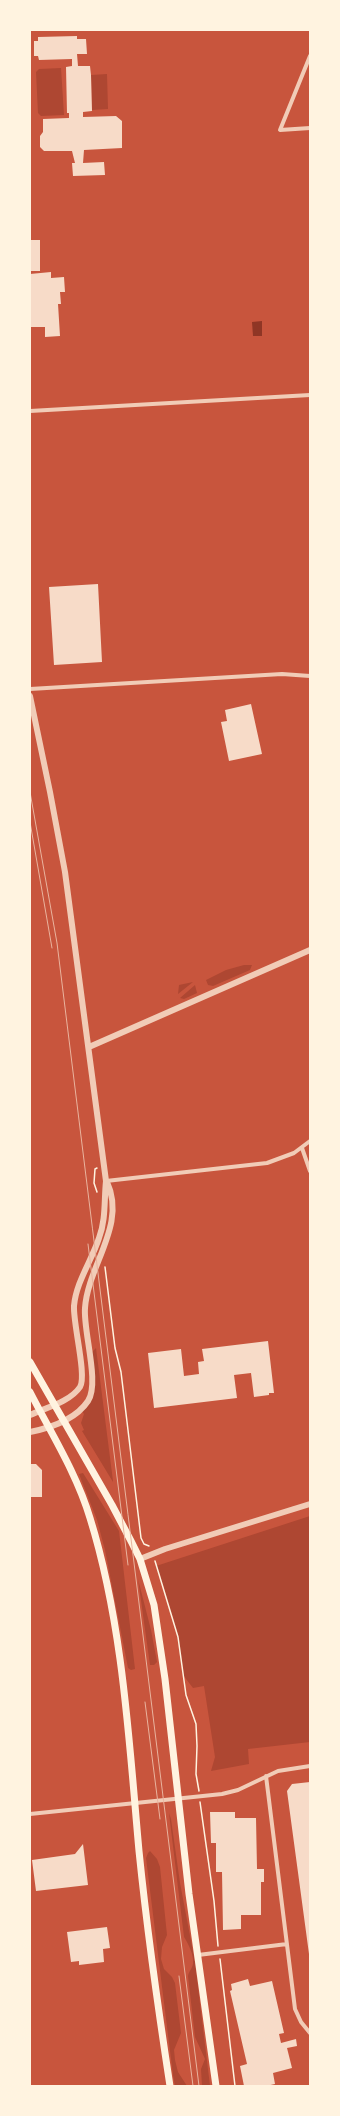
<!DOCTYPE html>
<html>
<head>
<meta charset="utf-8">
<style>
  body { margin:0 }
  #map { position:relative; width:340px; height:2116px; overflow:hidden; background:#c8553d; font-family:"Work Sans",sans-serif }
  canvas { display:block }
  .frame { position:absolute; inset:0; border:31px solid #fff3e0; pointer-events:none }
</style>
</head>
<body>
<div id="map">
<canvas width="340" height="2116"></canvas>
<div class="frame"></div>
</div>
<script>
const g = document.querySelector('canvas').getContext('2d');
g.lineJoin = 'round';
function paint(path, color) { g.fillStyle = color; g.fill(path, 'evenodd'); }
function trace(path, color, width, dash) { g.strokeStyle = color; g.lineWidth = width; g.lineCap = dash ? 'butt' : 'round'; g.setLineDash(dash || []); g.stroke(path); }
const green = new Path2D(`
  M61,68L64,115L41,116L38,113L36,72L39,69Z
  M107,74L108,109L92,110L91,75Z
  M244,965H252L250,970L213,986L208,985L206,980L226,970Z
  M193,982L178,994L179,985Z
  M195,985L197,993L184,999L180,998Z
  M96,1348L113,1481V1482L82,1431L84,1430L81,1423L84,1414L82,1411L92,1397L91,1353Z
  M83,1473L119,1531L135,1669L131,1670L128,1668L105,1550L97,1520L79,1474Z
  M310,1516V1742L248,1749L249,1764L211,1771L215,1757L204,1686L193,1688L183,1675L178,1637L156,1566Z
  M138,1579L151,1630L157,1662L154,1665H150Z
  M169,1813L171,1819L180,1883L195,1962L210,2086H202L201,2069L205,2059L195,2037L188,1976C189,1971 192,1969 193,1964C194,1955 189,1945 184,1937Z
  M150,1851L157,1859L160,1867L167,1935L162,1947L161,1959L164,1969L172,1977L175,1983L181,2033L174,2050L175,2060L178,2072L187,2086H175L173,2075L146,1858L148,1853Z`);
const water = new Path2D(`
  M262,321V336H253L252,322Z`);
const building = new Path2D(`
  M77,36V39H86L87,54H77L78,66H90L91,75L92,111L83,112V117L116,116L122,121V148L84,150L83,163L104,162L105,175L73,176L72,163H75L72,151H44L40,147V136L43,132V119L69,118V113H67L66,67L72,66V59L39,60L38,56H34V41H38V37Z
  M30,240H40V271H30Z
  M51,272V278L64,277L65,292H60L61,304H58L60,336L45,337V327H30V274Z
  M98,584L102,662L54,665L49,587Z
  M251,704L262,754L229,761L221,722L227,721L225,710Z
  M268,1341L274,1393H269V1395L254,1397L251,1373L234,1375L237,1398L154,1408L148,1353L181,1349L184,1376L199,1374L198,1362L204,1361L202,1349Z
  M30,1464H36L42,1470V1497H30Z
  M310,1782V1954H309L287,1791L292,1784Z
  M210,1812H235V1818H256L257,1869H264V1882H261V1915H241V1929L223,1930L222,1872H216V1843H211Z
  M83,1844L88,1885L36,1891L32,1860L75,1854Z
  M107,1927L110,1948L103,1949L104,1962L79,1965V1961L71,1962L67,1932Z
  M248,1979L250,1986L272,1981L284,2033L279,2034L281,2043L296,2039L297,2046L287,2048L292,2068L273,2073L275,2084L266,2086H244L240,2066L247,2064L230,1991L232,1990L231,1984Z`);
const path = new Path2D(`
  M97,1168L95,1169L94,1183L97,1192
  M105,1267L115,1348L121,1372L141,1538L144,1544L149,1546
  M155,1561L178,1637L186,1695L196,1724L197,1746L196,1774L199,1791
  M200,1802L214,1901L218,1946
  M220,1959L235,2086`);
const minor = new Path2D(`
  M310,56L280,130L310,128
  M30,411L310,395
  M30,689L282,674L310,676
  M302,1148L310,1171
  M106,1181L267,1163L294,1153L310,1141
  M266,1776L295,2009L301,2022L310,2033
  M30,1814L222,1794L238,1790L278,1771L310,1766
  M198,1955L287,1944`);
const tertiary = new Path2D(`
  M30,696L50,792L65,872L106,1181C104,1200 106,1220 99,1238C92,1260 76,1282 74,1306C73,1324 87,1376 80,1387C70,1402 45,1408 30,1415
  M89,1047L310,950
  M30,1432C50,1428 76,1419 88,1401C100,1383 83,1331 85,1308C88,1265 127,1225 107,1182
  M140,1559L165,1549L310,1504`);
const secondary = new Path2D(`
  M30,1362L112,1505L131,1541L140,1559L154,1605L165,1679L189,1894L216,2086
  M30,1392C51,1433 77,1474 90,1518C123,1624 129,1741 139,1851C147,1930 158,2008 170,2086`);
const tram = new Path2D(`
  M30,792L57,943L199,2086
  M30,822L52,948
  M88,1244L128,1565
  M145,1702L160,1819
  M179,1976L193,2086`);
paint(green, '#ae4732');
paint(water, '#8f3625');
paint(building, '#f7dbc8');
trace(path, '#fff3e0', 1.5);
trace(minor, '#f1ccb7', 4);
trace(tertiary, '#f1ccb7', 6);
trace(secondary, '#fff3e0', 7);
trace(tram, '#e9b49f', 1);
</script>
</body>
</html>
